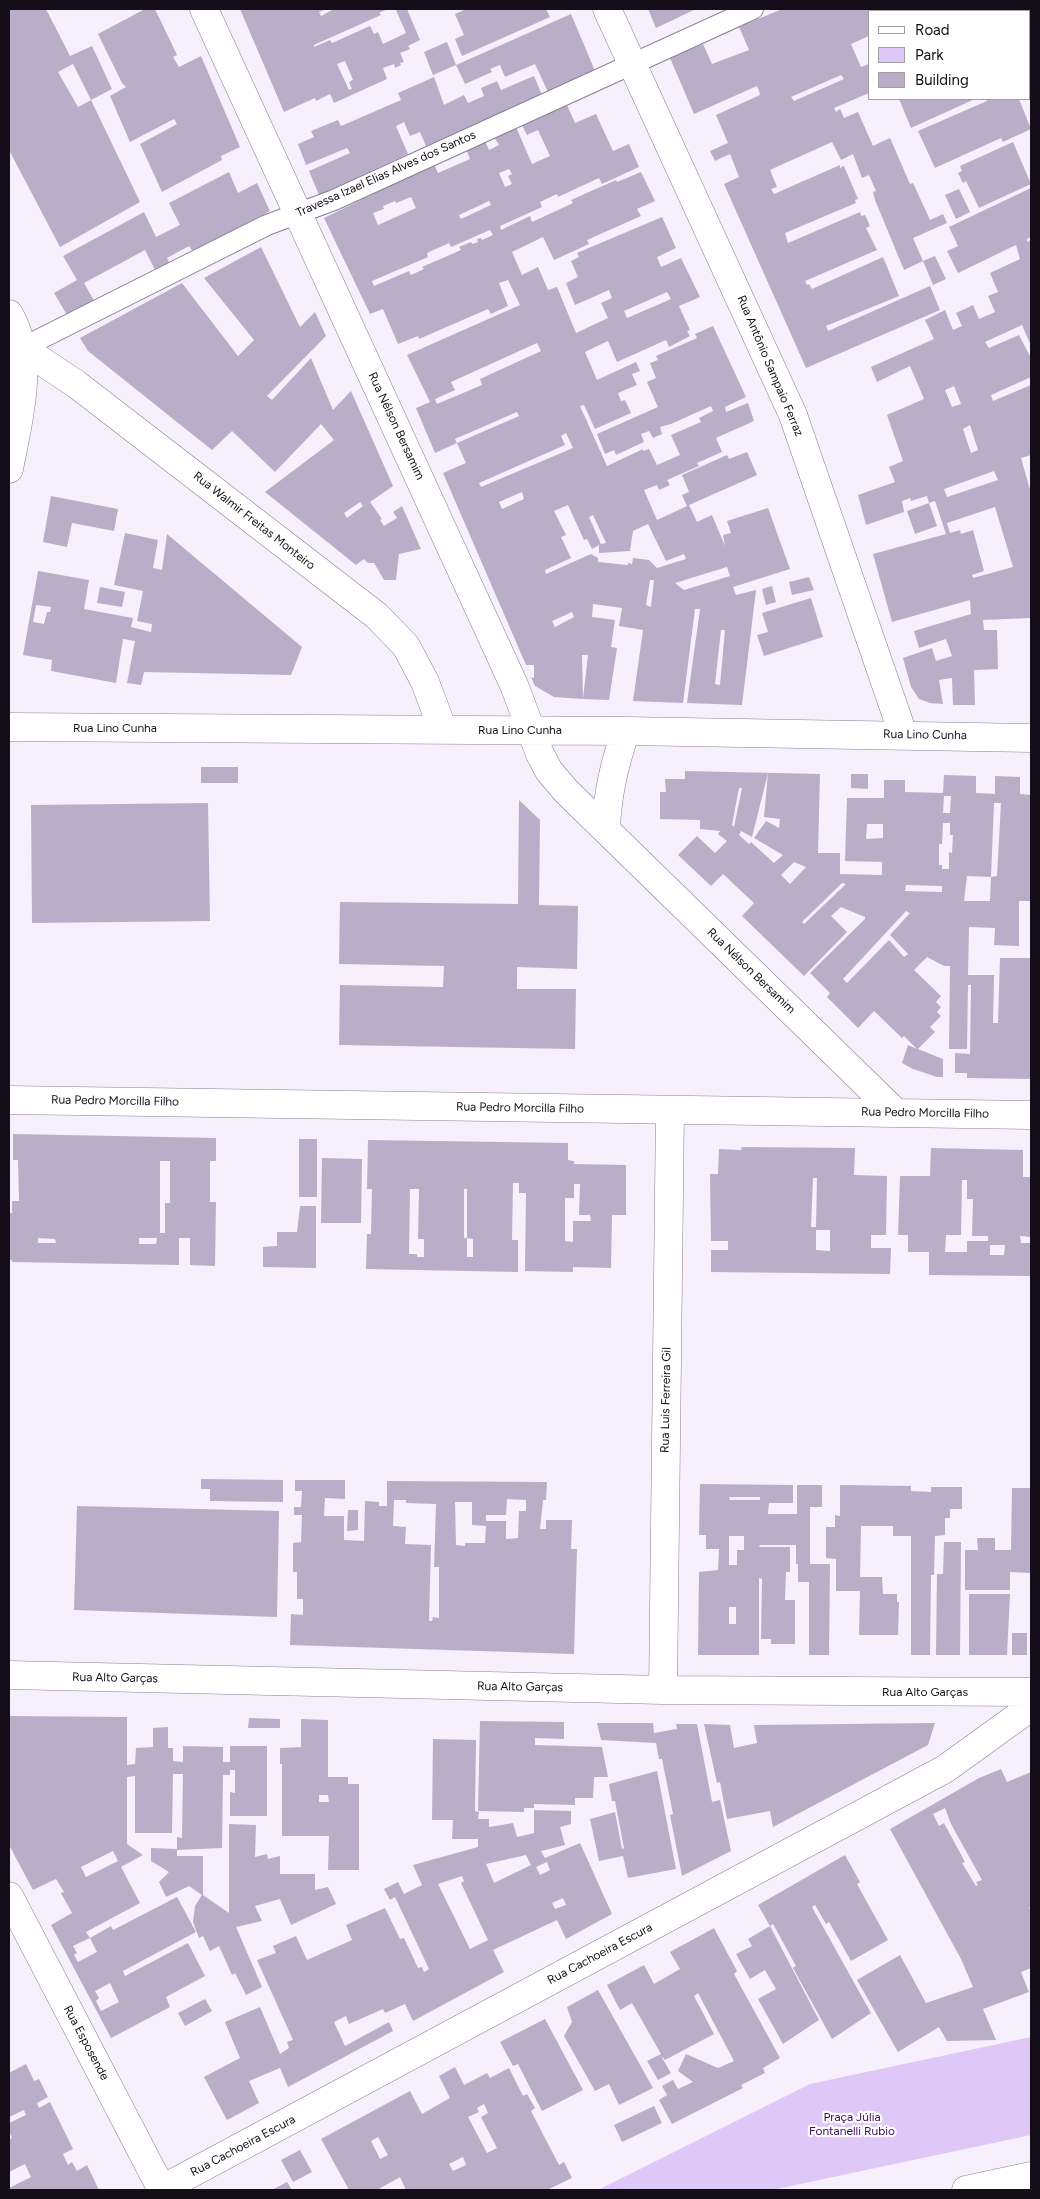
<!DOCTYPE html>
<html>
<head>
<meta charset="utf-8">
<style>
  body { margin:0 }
  #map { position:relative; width:1040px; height:2199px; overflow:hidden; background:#f6f0fc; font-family:Figtree,sans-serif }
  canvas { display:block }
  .frame { position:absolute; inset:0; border:10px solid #130e18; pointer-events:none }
  .legend { position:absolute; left:868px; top:10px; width:162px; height:90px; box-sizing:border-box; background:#fff; border:1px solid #a19fa3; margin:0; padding:6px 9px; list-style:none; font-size:15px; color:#130e18 }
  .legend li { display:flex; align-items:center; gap:10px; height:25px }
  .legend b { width:25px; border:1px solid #a19fa3 }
</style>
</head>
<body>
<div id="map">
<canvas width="1040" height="2199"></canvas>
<div class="frame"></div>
<ul class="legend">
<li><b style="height:6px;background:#fff"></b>Road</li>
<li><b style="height:14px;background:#dfc7f8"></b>Park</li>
<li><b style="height:14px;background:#baadc8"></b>Building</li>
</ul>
</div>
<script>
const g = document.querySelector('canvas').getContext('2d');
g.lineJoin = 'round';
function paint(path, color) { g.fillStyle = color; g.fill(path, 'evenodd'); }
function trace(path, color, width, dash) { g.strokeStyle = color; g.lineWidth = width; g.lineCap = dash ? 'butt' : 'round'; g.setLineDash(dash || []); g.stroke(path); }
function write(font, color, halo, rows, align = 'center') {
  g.font = font + ' Figtree,sans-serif'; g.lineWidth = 4.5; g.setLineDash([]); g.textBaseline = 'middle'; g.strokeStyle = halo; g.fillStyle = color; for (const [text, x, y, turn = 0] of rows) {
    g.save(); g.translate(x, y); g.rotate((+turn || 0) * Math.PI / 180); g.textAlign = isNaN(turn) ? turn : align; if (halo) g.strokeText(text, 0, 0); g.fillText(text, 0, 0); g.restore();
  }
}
const green = new Path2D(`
  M1031,2037V2135L772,2190H598L810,2084Z`);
const building = new Path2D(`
  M9,9H46L70,56L92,46L112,89L91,100L140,202L60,247L9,150ZM73,64L91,100L78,107L58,72Z
  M145,9H155L177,55L173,57L179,67L201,56L240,147L221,156L222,160L162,192L140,144L177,124L174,119L130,142L110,96L126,87L122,83L98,34Z
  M240,9H326L319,12L321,16L334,9H388L379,13L381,15L314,45V47L330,40L332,43L370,26L374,34L378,32L383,44L406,33L396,10L407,9L420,40L408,46L410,49L400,53L404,62L400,63L401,65L395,68L394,64L383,68L387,79L334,103L330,94L316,101L315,98L284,112ZM345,61L353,80L349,82L352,89L349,90L337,64Z
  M466,9H546L550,17L462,56L455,39L464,35L455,14Z
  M648,9H696L656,28Z
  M782,9H930L924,11H869V36L851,44L861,67L869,64V93L834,108L836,112L840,109L844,118L858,112L873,146L890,138L910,184L913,183L930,220L943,214L947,223L913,238L923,261L935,256L946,279L933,285L923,261L904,270L875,200L873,192L876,191L869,175L862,178L853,154L841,160L832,142L770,170L777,187L771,189L774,194L840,165V168L844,166L858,199L855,200L856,203L785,233L788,243L860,212L861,216L865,215L870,226L866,228L877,250L805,281L807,285L809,284L812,289L883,257L899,296L826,326L828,331L930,286L940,310L806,368L724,184L739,177L730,154L715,161L710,151L728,143L716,115L760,95L759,91L757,86L694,114L670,58L703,44L712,64L749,50L739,27ZM841,75L844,79L794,101L791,97Z
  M571,14L595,71L548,92L535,64L505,77L500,65L490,69L492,72L465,84L456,65Z
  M447,42L456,65L433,75L424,52Z
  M534,76L542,95L426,146L420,132L410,136L404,122L396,126L408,154L319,195L309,171L350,153L347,148L306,165L298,144L314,137L311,131L338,120L341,126L401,100L398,93L434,77L444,105L464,95L468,103L484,96L481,88L497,81L501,90Z
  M899,99H975L911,128Z
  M986,99H1019L1031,129L1003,142L1001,138L935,168L918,131L987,101Z
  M567,105L575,123L596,114L613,151L629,144L639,167L602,184L599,178L558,197L557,194L540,202L542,207L500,226L501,230L530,216L532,222L573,203L571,200L616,180L617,182L641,172L655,201L637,209L641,216L587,240L589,244L554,260L543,237L512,252L522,275L538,267L548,290L557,287L576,333L608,318L601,303L612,298L609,290L575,305L566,283L578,277L571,261L579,257L577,253L662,217L676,248L657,257L661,267L681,258L700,297L679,306L690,330L687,331L690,336L669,347L666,340L617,362L608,341L585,352L597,380L636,362L640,371L632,374L637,385L618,393L621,401L625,400L631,413L595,429L584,405L580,406L607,466L643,449V451L649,449L657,465L680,455L671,435L701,422L699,418L713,411L711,406L671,424L660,427L662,434L653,438L649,431L641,434L644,442L616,455L614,450L605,454L597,434L658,407L647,382L656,378L650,363L658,360L656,356L697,338L695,334L713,326L746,397L725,407L726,412L748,403L754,421L716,438L722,452L697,463L699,466L667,480L670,485L659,490L657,485L644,490L657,520L687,506L682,495L689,492L682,475L727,455L729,459L747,452L757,475L689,505L697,522L712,515L725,546L723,535L731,533L727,521L768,508L790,569L733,587L736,595L756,590L742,705L687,703L700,609H695L683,703L633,701L643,630L619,626L622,608L593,604L592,617L615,620L611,647L617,648L609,700L583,699L588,655H582L583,699L554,697L535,686L531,677L534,678V665H526L443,473L466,463L457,443L519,416L517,412L455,439L457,443L435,453L416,408L430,402L407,355L520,305L508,280L499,283L508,306L491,314L488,309L419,339L418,336L398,344L383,309L370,314L324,218L434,164L438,173L470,159L466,149L485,141L489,150L499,145L494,137L516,127L532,164L550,156L538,130L527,135L522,125ZM509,169L512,174L508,176L512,184L505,187L499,173ZM411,197L416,208L378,225L373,213L384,209L383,206L395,201L396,203ZM489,201L491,205L461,219L459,215ZM490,230L493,235L482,240L481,238L477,239L478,242L472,244L471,242L459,247L461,250L422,267L424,269L411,275L409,271L374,286L372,281L428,257L427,253L449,243L451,247ZM667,292L671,299L627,318L624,311ZM537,343L541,351L480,379L482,385L437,404L435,399L455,390L451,382ZM566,433L573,448L481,487L479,483L565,445L561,436ZM522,492L524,499L502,509L499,502ZM568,505L584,540L587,539L592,549L599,545V553L630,551L633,531L648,524L666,561L684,554L686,559L657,568L649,560L633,558L632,564L628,563V565L598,562V558L591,554L546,574L545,570L571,558L561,537L566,535L554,511ZM593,515L606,543L601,544L589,517ZM727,567L730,576L684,590L675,583ZM650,580H654L651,607L646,605ZM572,612L574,617L555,627L552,621ZM721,630H725L720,685L715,684Z
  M1013,142L1031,184L979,208L966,181L963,183L958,173L962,171L960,166Z
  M229,172L238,193L257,183L270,211L194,253L189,246L167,258L171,266L157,274L145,250L84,283L97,306L70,320L54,293L77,280L63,256L144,212L156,237L180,225L169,203Z
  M1031,188V237L1027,239V242L1031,240V346L1022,325L985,342L989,348L1019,335L1031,358V377L991,395L993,401L1031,385V455L1021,458L1031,493V618L983,620L984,630H997L998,669L974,670L975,705H953L952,678L939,680L943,704L930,703L919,699L911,687L903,658L932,648L936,661L952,656L946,639L919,648L914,631L971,614L970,600L892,622L873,554L946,534L935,501L929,503L927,496L911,501L910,498L902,501L904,512L866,525L858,495L895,482L889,467L903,461L887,415L924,399L910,366L877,382L871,367L934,339L925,320L945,310L953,330L962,326L956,313L973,305L979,319L995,312L988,296L998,292L990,273L1020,259L1016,245L958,273L947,251L958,246L949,227ZM954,386L961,404L952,407L945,390ZM970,425L978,450L971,453L963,429ZM994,471L998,480L947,497L944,489ZM995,507L1013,567L973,578L972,575L984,571L973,530L961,534L960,530L950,533L947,523Z
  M959,189L970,212L956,219L945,195Z
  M261,247L300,327L315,312L326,336L267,396L272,400L311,358L333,410L351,391L393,486L370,502L382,519L380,520L384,526L397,518L393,512L402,506L421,549L399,554L396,580H384L374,563H368L364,559L356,565L265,492L334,440L321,424L275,472L232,431L212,450L88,351L80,338L182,283L238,356L254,340L204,278ZM360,502L363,506L347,518L344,513Z
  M51,496L118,509L114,531L72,523L67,547L43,542Z
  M929,503L937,526L915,534L907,511Z
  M125,533L158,540L153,568L162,570L167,534L302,647L291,675L144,672L141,685L127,683L135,641L123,639L116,683L51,671L52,660L23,655L38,571L89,580L84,609L133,618L131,627L151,632L152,624L137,621L143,591L114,585ZM36,605L51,607L50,612H47L44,624L33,622Z
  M809,577L814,590L792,595L789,582Z
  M772,586L776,602L766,605L762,589Z
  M100,587L125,592L122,607L97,603Z
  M811,598L823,637L764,656L757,635L768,632L762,613Z
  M201,767H238V783H201Z
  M685,771L820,774L818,853H840V874L882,875V862L845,861L847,798H884V780H905V792L943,793L944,775L976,776V793L995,794V776L1020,777V794L1031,795V901H1019V946L994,945L995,928L969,927L968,975H994L993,1023H998L1000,958H1031V1079L967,1078V1073H955V1053L970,1054L971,985H968L967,1049H949L950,966H944L927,957L914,970L941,996L936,1002L941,1007L937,1012L941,1016L930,1027L935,1032L918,1049L943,1059V1077H937L913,1069L902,1063L908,1045L917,1049L904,1036L902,1038L874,1011L858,1028L827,997L830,993L810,973L865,919V917L841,907L831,916L847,932L804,976L742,916L754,903L723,874L711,886L678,855L697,836L715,853L727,841L718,834L720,831L700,829V820L660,819V792H666L665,779H685ZM768,773L764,817L780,819L779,828L766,821L754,838L783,855L774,863L751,842L749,844L739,835L741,831L752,837ZM739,788H742L734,827L732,825ZM944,796H951L950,813H943ZM994,803H1001L997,876L991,877L990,901H964L967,876L991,877ZM943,823H950V835H953L952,853L949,852V869H942V865H939V844H942ZM867,824H883V838L866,839ZM794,862L806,867L790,884L781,875ZM842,883L846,884L804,924L802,922ZM906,885L942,886V892L905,891ZM906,911L910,913L890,935L908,954L904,957L889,940L847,983L843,979Z
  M851,774H868V789L851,788Z
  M519,800L540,820L539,905L578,906L577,969L517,967V989H576L575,1049L339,1045L340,985L443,987L444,966L339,964L340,902L518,904Z
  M208,803L210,921L32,923L31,805Z
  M13,1134L216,1138V1161H210V1202H216L215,1266L190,1265V1238H179V1265L12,1262V1260H9V1213H12V1201H19L18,1160H13ZM160,1161H170V1203H165V1233H160ZM38,1238L55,1239L56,1243H38ZM139,1238H157L156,1244H139Z
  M299,1139H317V1197H299Z
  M368,1140L568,1143V1160L574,1161V1164L626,1165V1215H612L611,1268L573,1267V1272L525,1271L526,1193H519V1183H513L512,1240H518V1272L366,1269L367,1234H371L372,1189H367ZM574,1184H580L579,1215H590L591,1221H573V1242L565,1241V1198H574ZM410,1189H419L418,1239H424V1257H417V1254H409ZM464,1189H467V1238L473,1239V1257H467V1238H464Z
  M742,1147L855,1148L854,1175L887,1176L886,1235H871V1248H891L890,1274L711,1272V1250H728V1241H711L710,1174H718L719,1149L741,1150ZM813,1178H817L816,1227H811ZM816,1230H830V1251L816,1250Z
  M931,1148L1023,1150V1177H1031V1237L1020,1236L1021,1243H1030L1031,1276L929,1275V1252H908V1235H898L900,1176H930ZM962,1180H967V1199H973L972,1236H988V1241H967V1252H945L946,1235H961ZM990,1245H1005L1004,1255H990Z
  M322,1158L362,1159L361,1223H321Z
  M300,1206H316V1268L263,1267V1247L277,1246V1232H297Z
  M201,1479L283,1480V1502L210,1501V1489H201Z
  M295,1480H345V1499L325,1498L324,1516H344V1540L364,1541L365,1501L379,1502V1506H387V1481L547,1482L546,1500H543L540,1529H546V1520H572L571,1549H577L574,1654L290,1645L291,1614L303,1615V1599H297V1572H293V1543L301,1542L302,1515H294V1507H301L302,1491H295ZM507,1499L526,1500V1511H519L518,1538L506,1539V1521H486V1515H506ZM394,1500H406V1503L436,1504L434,1567H439V1618L433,1617L432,1621H429L431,1545L405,1544L406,1527L393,1526ZM455,1502H472V1525L486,1526L485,1543H465V1546L456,1545Z
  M700,1484L793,1485V1503H769L768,1514H797V1485H822V1507H810V1564H830L829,1655H809V1582H798V1564H796V1545H760L759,1547H790V1572H786L785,1600H795V1644H771V1639H761L762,1579L759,1578V1655H698L699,1572L718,1570L719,1549H706V1535H699ZM729,1497H760V1500H730ZM729,1536H744V1550H737V1565H729ZM729,1607H736V1624H729Z
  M840,1485L911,1486V1491L931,1492V1487H962V1509H950V1518H945V1535L935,1536L934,1575H931L930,1655H911V1536H893V1526H861L860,1577H882L883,1594H897V1602H899L898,1635H859L860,1591H836V1559L826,1558V1527H835V1515L840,1516Z
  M1012,1488H1031V1573L1010,1572V1590H965V1550H978L977,1538H995V1550H1011Z
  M77,1506L279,1511L277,1617L74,1610Z
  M348,1510H358V1530L347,1531Z
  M944,1542H961L960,1655H936L937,1574H943Z
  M969,1594H1010L1007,1655H969Z
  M1012,1633H1027V1655H1012Z
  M9,1716L127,1717V1765L135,1764L136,1748L153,1747V1728L168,1727V1748H173V1761L183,1762V1746L223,1747V1762H230V1746H267V1816H230V1792L235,1793V1770H230V1775H223L222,1848L177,1850V1856H203V1895L229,1913V1824L256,1825L255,1857L267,1854L268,1859L280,1856V1874H315V1890L328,1887L336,1904L291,1925L280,1899L255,1906L262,1921L236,1927L262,1987L246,1995L235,1973L232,1975L219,1946L210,1951L203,1936L199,1938L193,1922L195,1906L202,1895L189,1886L166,1897L159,1882L169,1872L151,1861V1848L177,1849V1837L182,1838L183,1774H173L172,1833H135V1776L127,1777V1844L143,1855L121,1867L140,1903L86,1932L90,1938L111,1926L113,1930L177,1897L196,1932L123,1971L125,1976L188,1943L205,1976L166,1997L170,2007L111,2038L51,1925L72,1913L61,1893L64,1892L56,1879L33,1890L9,1845ZM113,1851L118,1861L86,1877L81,1867ZM90,1938L97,1952L78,1962L74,1955L77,1953L73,1946ZM110,1983L119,2002L101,2011L96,2001L99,1998L95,1991Z
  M249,1718L280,1719V1728H248Z
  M301,1719L328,1720V1777H348V1784H359V1870H328L329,1836H282V1764H280V1748L301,1747ZM319,1795H328L329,1802H319Z
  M480,1721L564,1722V1739L535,1738V1745L602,1747L608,1777H594L593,1798H575V1805L534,1804V1808H524V1812L478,1811Z
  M597,1723H653L654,1733L677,1729L676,1724H697L712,1802L720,1800L731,1851L682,1876L670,1815L673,1814L662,1759H659L656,1743L601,1740Z
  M935,1723L928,1745L773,1827L770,1811L727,1819L720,1782L717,1783L704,1724L730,1725L734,1748L757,1743L754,1725Z
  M433,1739L476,1740L475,1811L479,1812L478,1819H489V1827L513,1823L517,1837L534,1833V1810L571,1811V1824L560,1827L565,1845L541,1851L545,1858L580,1843L612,1914L566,1939L557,1920L493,1950L504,1972L413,2021L405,2004L385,2013L383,2009L349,2024L346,2016L334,2022L345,2046L389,2022L393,2031L288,2087L280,2068L249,2081L259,2103L227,2120L204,2077L240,2058L225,2022L260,2007L280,2054L289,2048L287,2042L293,2040L257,1960L276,1953L273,1946L296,1936L307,1960L352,1940L346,1925L385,1908L400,1939L404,1938L418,1968L422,1967L424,1972L429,1969L395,1897L390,1900L384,1889L398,1882L404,1894L422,1885L413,1865L478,1847V1839H452L453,1820H432ZM526,1855L531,1865L494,1883L486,1864ZM547,1862L550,1870L540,1875L536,1867ZM462,1876L464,1881L461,1883L488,1940L470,1949L438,1884ZM563,1898L566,1905L555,1909L552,1903Z
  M1001,1769L1007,1782L1031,1772V1906L1029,1907L1031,1912V1968L1021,1972L1029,1992L983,2009L996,2040L947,2041L939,2027L898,2052L857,1980L900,1955L926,2003L973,1987L961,1959L890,1829L979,1778ZM945,1808L951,1824L982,1880L976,1882L978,1885L976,1886L962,1863L965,1862L944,1823L939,1826L933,1814Z
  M657,1771L676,1869L628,1878L623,1856L599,1861L590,1819L615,1812L622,1849L624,1848L615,1801H612L609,1784Z
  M845,1855L860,1882L857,1884L888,1940L851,1961L829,1922L826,1924L815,1905L812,1907L871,2013L832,2039L793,1968L796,1966L773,1924L770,1926L758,1905Z
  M770,1926L819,2020L783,2044L758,1999L776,1989L765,1970L750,1979L736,1954L752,1946L748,1939Z
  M714,1928L737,1971L734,1974L780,2058L763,2068L765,2073L741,2085L743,2088L672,2124L659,2100L667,2095L662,2086L673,2080L678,2089L693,2082L678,2071L686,2054L718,2068L734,2061L698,1993L694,1996L714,2034L665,2060L661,2056L671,2073L658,2080L647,2061L661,2054L632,2003L620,2010L607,1985L644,1965L654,1984L680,1969L670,1952Z
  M598,1990L653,2088L619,2105L609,2084L595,2091L564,2036L572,2022L567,2007Z
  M205,1999L212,2011L185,2026L178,2013Z
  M545,2019L583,2090L542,2111L518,2064L513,2066L500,2042Z
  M26,2064L34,2081L39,2079L48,2097L37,2103L39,2108L50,2102L73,2149L63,2154L68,2165L72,2162L77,2171L87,2165L99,2190H9V2188L31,2177L25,2164L9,2172V2140L12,2138L9,2131V2123L26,2115L24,2110L9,2117V2073Z
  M455,2067L464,2085L487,2073L490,2078L509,2068L523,2096L527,2094L535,2108L531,2111L559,2165L564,2162L572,2178L547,2190H406L400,2177L377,2190H349L321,2139L410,2091L422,2114L450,2098L439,2076ZM484,2104L488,2113L481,2117L497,2148L487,2153L468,2117L479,2112L477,2108ZM378,2137L388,2155L380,2159L371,2141ZM463,2157L466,2165L453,2171L449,2164Z
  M654,2106L662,2123L622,2142L614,2125Z
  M300,2150L312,2172L293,2182L281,2160Z
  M287,2182L292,2190H272Z`);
const service = new Path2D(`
  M22,348L267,225L334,200L753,9`);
const minor = new Path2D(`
  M204,9L514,685L540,754L549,771L566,791L895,1112
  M607,9L793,415L903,734
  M1016,9L1017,11
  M1029,38L1031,44
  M22,348L76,384L377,616L406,646L425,682L443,730
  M9,727L626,731L1031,738
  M606,830C607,795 614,764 626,731
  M9,1100L1031,1115
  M9,1675L663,1690L1031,1692
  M663,1690L670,1111
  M9,1896L162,2190
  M162,2189L945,1769L1031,1707
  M966,2190L1031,2176`);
const tertiary = new Path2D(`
  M9,314C36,361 18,420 9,469`);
const streetNames = [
  ["Travessa Izael Elias Alves dos Santos",386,174,-24],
  ["Rua Antônio Sampaio Ferraz",770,366,67],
  ["Rua Nélson Bersamim",396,426,65],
  ["Rua Walmir Freitas Monteiro",254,521,38],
  ["Rua Lino Cunha",115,728],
  ["Rua Lino Cunha",520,730],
  ["Rua Lino Cunha",925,735,1],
  ["Rua Nélson Bersamim",751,971,44],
  ["Rua Pedro Morcilla Filho",115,1101,1],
  ["Rua Pedro Morcilla Filho",520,1108,1],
  ["Rua Pedro Morcilla Filho",925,1113,1],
  ["Rua Luis Ferreira Gil",666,1400,-89],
  ["Rua Alto Garças",115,1678,1],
  ["Rua Alto Garças",520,1687,1],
  ["Rua Alto Garças",925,1692],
  ["Rua Cachoeira Escura",600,1954,-28],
  ["Rua Esposende",86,2043,62],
  ["Rua Cachoeira Escura",243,2146,-28]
];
const parkNames = [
  ["Praça Júlia",852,2117],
  ["Fontanelli Rubio",852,2131]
];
paint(green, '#dfc7f8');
paint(building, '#baadc8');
trace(service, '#897c96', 22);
trace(minor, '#897c96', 29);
trace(tertiary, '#897c96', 29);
trace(service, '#fff', 20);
trace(minor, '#fff', 28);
trace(tertiary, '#fff', 28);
write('12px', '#130e18', '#fff', streetNames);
write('12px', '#3d075e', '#fff', parkNames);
</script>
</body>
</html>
